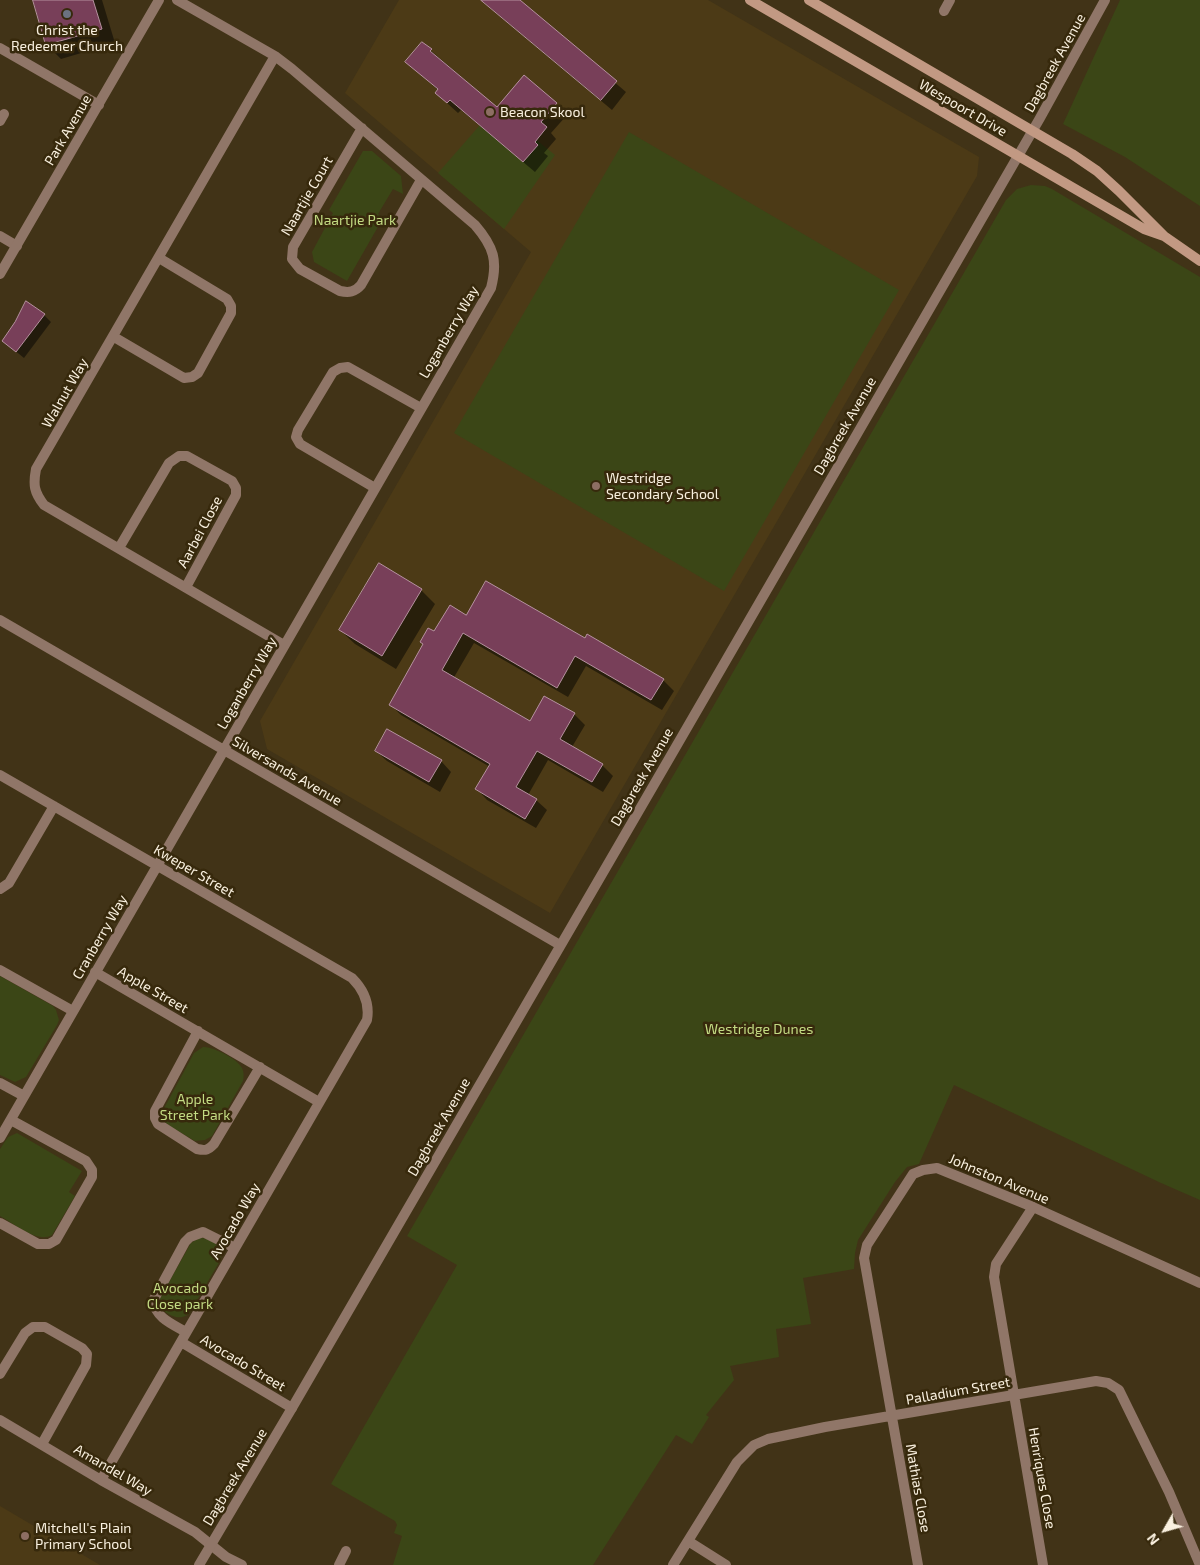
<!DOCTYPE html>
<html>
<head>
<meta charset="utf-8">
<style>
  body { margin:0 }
  #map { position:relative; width:1200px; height:1565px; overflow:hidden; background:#413317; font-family:"Exo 2",sans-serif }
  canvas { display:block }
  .north { position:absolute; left:1140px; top:1505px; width:50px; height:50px; -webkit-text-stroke:4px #37290c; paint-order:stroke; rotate:232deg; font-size:14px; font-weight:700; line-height:20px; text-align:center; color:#f9f0df }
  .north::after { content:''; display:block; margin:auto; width:18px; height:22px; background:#f9f0df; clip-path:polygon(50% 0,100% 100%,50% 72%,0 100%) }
</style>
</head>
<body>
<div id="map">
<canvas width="1200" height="1565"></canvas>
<div class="north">N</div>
</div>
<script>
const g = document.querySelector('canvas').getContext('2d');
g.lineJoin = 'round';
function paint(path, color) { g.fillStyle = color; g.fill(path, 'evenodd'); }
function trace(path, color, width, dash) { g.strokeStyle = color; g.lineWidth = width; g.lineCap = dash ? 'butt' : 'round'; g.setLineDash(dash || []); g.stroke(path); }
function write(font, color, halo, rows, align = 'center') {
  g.font = font + ' "Exo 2",sans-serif'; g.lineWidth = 5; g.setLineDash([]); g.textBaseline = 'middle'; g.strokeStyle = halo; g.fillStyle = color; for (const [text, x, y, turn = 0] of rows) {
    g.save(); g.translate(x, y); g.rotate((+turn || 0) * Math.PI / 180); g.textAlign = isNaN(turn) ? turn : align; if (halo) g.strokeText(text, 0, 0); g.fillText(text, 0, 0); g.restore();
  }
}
const built = new Path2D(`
  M399,0H708L979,157L977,176L550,913L267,749L260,721L531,252L345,93Z
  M0,1506L100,1565H0Z`);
const green = new Path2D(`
  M1120,0H1200V206L1125,157L1063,124Z
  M480,125L523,162L538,145L532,140L534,138L555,155L504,229L438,173Z
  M629,132L899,290L724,591L454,433Z
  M363,151H372L401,176L403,194L393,189L378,214L383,218L347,281L314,262L312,252L333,213L329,210Z
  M1031,185L1045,186L1052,189L1200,277V1200L1161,1183L954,1085L919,1164L907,1167L895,1182L858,1240L855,1253L854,1269L803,1278L811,1324L776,1329L779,1357L730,1366L734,1380L706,1415L709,1417L692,1444L676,1435L593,1565H393L402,1536L394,1533L397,1525L395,1521L331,1484L457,1265L407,1236L1006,200L1017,189Z
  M0,976L53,1006L56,1010L59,1020L57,1025L26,1077L15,1082L0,1075Z
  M203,1047C212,1046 238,1059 242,1068C244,1072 244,1076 243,1081L212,1136L205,1140L195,1141L168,1125L164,1121L162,1112L194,1053Z
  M17,1133L82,1171L69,1192L75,1196L52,1235C38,1244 13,1223 0,1216V1149L8,1137Z
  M199,1238C212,1238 222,1246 221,1259L189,1314C179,1321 169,1316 161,1308L160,1298L191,1243Z`);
const shadow = new Path2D(`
  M34,0H102L115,43L61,59L47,45Z
  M481,0H518L626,92L612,110Z
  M422,43L497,108L524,77L567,115L551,133L556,139L544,153L548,156L535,172L461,110L458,113L436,93L438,90L407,62Z
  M44,315L51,322L24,358L3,341Z
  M421,590L435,604L396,669L355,644L340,630Z
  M466,617L585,639L663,680L674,691L662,710L586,666L568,697L474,643L453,679L530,723L574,714L585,725L572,747L602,765L613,776L603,792L548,760L528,795L536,800L547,810L536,828L487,800L477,789L490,767L401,715L391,705L435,633Z
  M376,751L441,761L451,772L440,792L387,761Z`);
const building = new Path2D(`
  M33,0H93L102,29L46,45Z
  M481,0H520L617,81L601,100Z
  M422,42L432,49L430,51L497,107L524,75L557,103L541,122L547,127L535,142L538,145L523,162L450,100L447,103L435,93L438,89L405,62Z
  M26,301L45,314L16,352L2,341L15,322Z
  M379,563L422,589L382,656L339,630Z
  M486,581L585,638L587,634L664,679L651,700L575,656L557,688L463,633L442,670L530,721L544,696L575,713L560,739L603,764L592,782L537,751L516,787L537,799L525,819L475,789L490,764L389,705L423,644L420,642L428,628L434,631L450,605L466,615Z
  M387,729L442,760L429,782L375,751Z`);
const minor = new Path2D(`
  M944,11L950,0
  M0,48L99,105
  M275,56L36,469C33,485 34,492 44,505L284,645
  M0,121L4,114
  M362,128L293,247L292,259L300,269L340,291C349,293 355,292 361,285L421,180
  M0,236L17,246
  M114,337L184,378L192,377L198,373L231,313V306L227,299L159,258
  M375,488L300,444L296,437L298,430L333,372L340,368L348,367L421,408
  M119,548L169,463L179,456H187L232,481L236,488V495L186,587
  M0,620L560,945
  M0,775L352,978C364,990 370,1003 367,1020L101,1480
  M0,889L9,883L54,806
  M0,970L73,1011
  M95,972L319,1102
  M198,1031L155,1111V1118L158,1124L197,1149C206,1151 208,1150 214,1144L260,1067
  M0,1083L24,1096
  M0,1138L491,288C498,261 494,247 475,225L292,69L275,56L177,0
  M1033,1207L996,1264L994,1277L1043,1565
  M0,1223L38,1244H49L56,1240L92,1177V1170L86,1161L11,1120
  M186,1332C172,1324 156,1318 153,1301L185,1242L190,1237L203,1232L235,1248
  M181,1342L292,1408
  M0,1374L25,1333L33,1327H45L82,1348L87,1354L86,1365L42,1444
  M0,1420L101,1480L195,1532L226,1557L242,1565
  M688,1541L726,1565
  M339,1565L346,1551
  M673,1565L737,1462L754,1445L768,1439L825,1427L1096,1381L1108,1383L1119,1390L1169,1492L1200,1565
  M918,1565L864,1258L867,1245L913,1174L923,1170L937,1168L1033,1207L1200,1283`);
const tertiary = new Path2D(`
  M0,274L159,0
  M199,1565L292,1408L677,745L1040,118L1105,0`);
const secondary = new Path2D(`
  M750,0L1144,229L1164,236
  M809,0L1072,154L1097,171L1119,191L1164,236L1200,261`);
const markers = [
  [67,14,5,"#6b7280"],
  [490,112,5,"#8d6e63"],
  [596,486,5,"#8d6e63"],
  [25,1536,5,"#8d6e63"]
];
const poiNames = [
  ["Christ the",67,30,"center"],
  ["Redeemer Church",67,46,"center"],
  ["Beacon Skool",500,112],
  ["Westridge",606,478],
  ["Secondary School",606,494],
  ["Mitchell's Plain",35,1528],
  ["Primary School",35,1544]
];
const streetNames = [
  ["Dagbreek Avenue",1055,63,-61],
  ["Wespoort Drive",963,108,30],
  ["Park Avenue",68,130,-60],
  ["Naartjie Court",307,196,-60],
  ["Loganberry Way",449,332,-60],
  ["Walnut Way",65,393,-60],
  ["Dagbreek Avenue",845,426,-60],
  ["Aarbei Close",200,532,-62],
  ["Loganberry Way",247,683,-60],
  ["Silversands Avenue",287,771,30],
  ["Dagbreek Avenue",642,777,-60],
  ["Kweper Street",194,871,30],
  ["Cranberry Way",100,937,-60],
  ["Apple Street",153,990,30],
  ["Dagbreek Avenue",439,1127,-60],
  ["Johnston Avenue",999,1179,23],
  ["Avocado Way",235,1221,-60],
  ["Avocado Street",243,1363,31],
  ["Palladium Street",958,1391,-10],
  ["Amandel Way",113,1470,30],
  ["Dagbreek Avenue",235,1477,-59],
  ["Henriques Close",1042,1478,80],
  ["Mathias Close",918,1488,80]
];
const parkNames = [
  ["Naartjie Park",355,220],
  ["Westridge Dunes",759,1029],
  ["Apple",195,1099],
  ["Street Park",195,1115],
  ["Avocado",180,1288],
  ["Close park",180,1304]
];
paint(built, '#4c3a16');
paint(green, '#3b4616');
paint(shadow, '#0007');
paint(building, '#783f59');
trace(building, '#b5919f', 1);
trace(minor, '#907668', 10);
trace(tertiary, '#907668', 10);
trace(secondary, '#c29983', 10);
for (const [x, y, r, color] of markers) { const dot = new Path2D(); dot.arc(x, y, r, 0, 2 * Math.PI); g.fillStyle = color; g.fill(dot); trace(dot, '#37290c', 2); }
write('14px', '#f9f0df', '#37290c', poiNames, 'left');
write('14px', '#f9f0df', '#37290c', streetNames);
write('14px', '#c3db83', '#37290c', parkNames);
</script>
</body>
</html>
